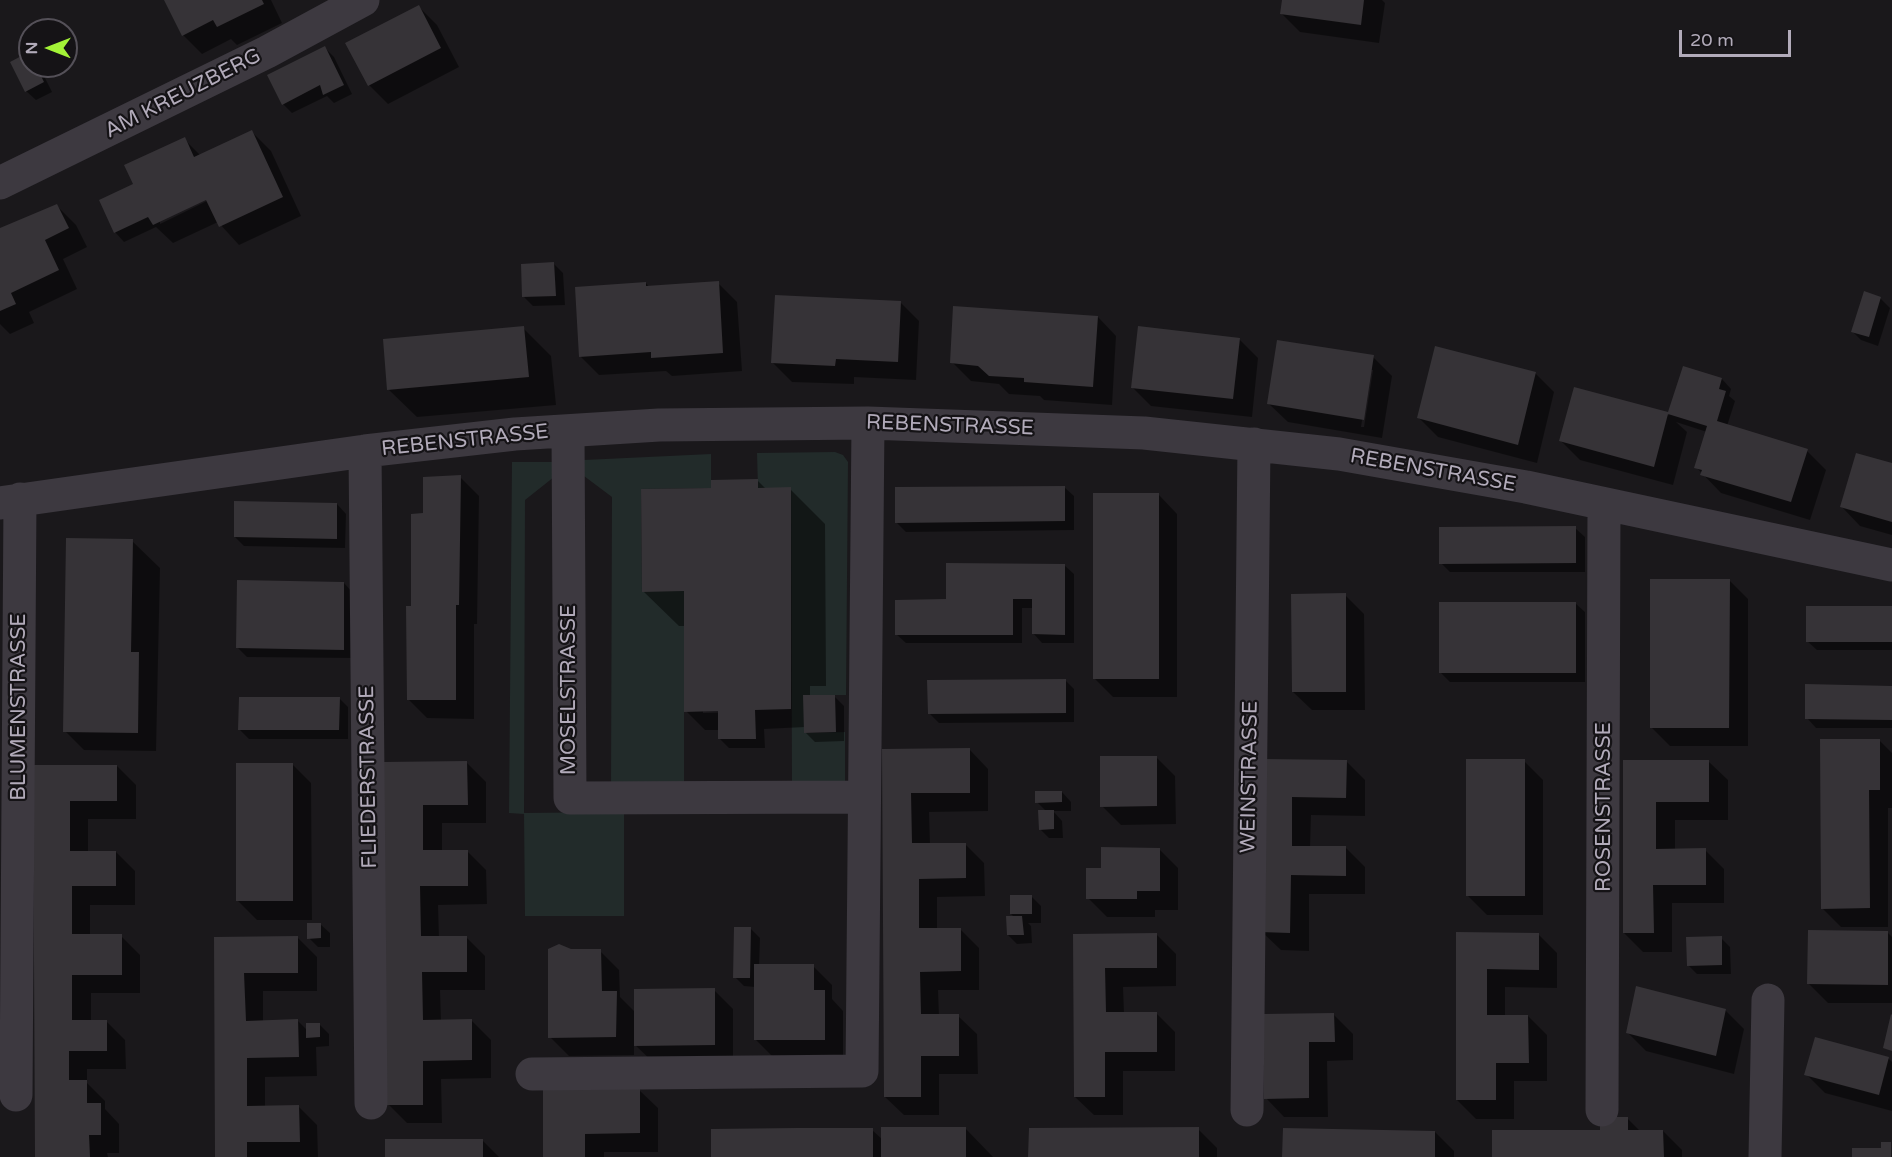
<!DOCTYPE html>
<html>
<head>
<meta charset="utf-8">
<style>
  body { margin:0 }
  #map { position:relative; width:1892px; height:1157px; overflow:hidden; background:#1a181b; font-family:"Varela Round",sans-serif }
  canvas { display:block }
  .north { position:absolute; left:18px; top:18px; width:60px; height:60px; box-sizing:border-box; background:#151316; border:2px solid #545058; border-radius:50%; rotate:270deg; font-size:16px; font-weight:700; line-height:24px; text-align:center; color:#b2abba }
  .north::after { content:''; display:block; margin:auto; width:21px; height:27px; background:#a3f337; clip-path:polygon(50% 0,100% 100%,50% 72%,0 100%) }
  .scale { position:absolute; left:1679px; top:30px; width:112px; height:27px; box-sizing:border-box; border:3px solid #b2abba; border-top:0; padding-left:8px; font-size:18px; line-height:21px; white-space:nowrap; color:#b2abba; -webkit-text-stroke:4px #151316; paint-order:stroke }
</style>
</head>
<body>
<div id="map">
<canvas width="1892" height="1157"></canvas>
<div class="north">N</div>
<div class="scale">20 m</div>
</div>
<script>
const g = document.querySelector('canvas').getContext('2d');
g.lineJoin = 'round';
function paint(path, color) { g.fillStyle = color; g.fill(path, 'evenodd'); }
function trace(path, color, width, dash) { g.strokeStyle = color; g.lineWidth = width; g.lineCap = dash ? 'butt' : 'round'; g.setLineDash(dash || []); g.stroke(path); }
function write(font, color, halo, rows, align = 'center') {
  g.font = font + ' "Varela Round",sans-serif'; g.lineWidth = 4.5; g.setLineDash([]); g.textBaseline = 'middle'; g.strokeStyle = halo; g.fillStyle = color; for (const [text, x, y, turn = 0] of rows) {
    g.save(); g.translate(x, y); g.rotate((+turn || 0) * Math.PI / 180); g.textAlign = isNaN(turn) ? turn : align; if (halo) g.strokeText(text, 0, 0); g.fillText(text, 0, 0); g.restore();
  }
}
const green = new Path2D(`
  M835,452L843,455L848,462L846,695H804V733L845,732V785H792L791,488H758L757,453Z
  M711,454V488L641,489L642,591H684V786H611L612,497L584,476V460Z
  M512,462H554V477L525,500L524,813L624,812V916H525L524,814L509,813Z`);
const shadow = new Path2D(`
  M166,0H271L282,23L237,45L231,39L202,54L183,35Z
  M1283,0H1382L1385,3L1379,43L1300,32L1281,13Z
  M419,7L437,25L459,67L388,104L369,85L347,44Z
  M325,48L334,57L352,94L334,103L327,96L292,113L283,104Z
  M29,54L30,66H39L52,92L36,100L26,91Z
  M252,132L271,151L301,216L239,245L218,222L173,243L156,227L124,242L115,232L135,185L184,139L201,156ZM212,196L213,198L160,224V220Z
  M57,206L76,225L87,247L63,259L77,289L29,312L34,323L10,334L0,324V230Z
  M554,264L563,273L565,305L533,306L524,297Z
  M646,283L650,288L718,283L737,302L742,371L672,376L666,371L599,375L580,356Z
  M1880,298L1890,308L1878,346L1861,340L1852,331Z
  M900,302L919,321L916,380L854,377V384L792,382L773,363Z
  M1098,317L1116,336L1112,405L1044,400L1040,396L1009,394L999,384L971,381L952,362Z
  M523,328L551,356L556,405L417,417L389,390Z
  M1239,339L1258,358L1252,417L1151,406L1132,387Z
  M1373,357L1392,376L1382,438L1288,422L1269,404ZM1370,370H1373L1364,427H1361Z
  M1684,368L1722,379L1731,389L1729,396L1735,401L1727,426L1807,451L1826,470L1810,520L1721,493L1696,467L1707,432L1676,422L1687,432L1673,485L1580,460L1561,441L1669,415Z
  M1535,373L1554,392L1537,463L1438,437L1419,418Z
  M1892,465V535L1860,526L1842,507Z
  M460,477L479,496L477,624H474V719L427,718L408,699L412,608L425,514Z
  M757,480L766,489H790L825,524L826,686H810V697H835L844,706V741L815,742L805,732V727L764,729L765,748H729L720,739V730H705L686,711V626H679L643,591L713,490ZM703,710L741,712L703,713Z
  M1064,487L1074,496V530L906,532L897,523Z
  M1159,495L1177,514V697H1113L1094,678Z
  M337,504L346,514L345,548L244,546L235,537Z
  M1575,528L1585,537V572H1450L1441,563Z
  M132,541L160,568L156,751L84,750L65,731Z
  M1064,565L1074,574V643H1042L1033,633V608H1022V643H906L896,634L947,600Z
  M1729,580L1748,599V746H1670L1651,727Z
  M344,583L353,593L352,658L247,657L238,648Z
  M1345,595L1364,614L1365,710H1312L1293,692Z
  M1575,603L1585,612V682H1450L1441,673Z
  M1892,608V650H1817L1807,641Z
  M1065,680L1074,689V722L939,723L930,714Z
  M1892,687V728H1816L1807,718Z
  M339,698L348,707V739H249L240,730Z
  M1879,740L1892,753V808H1888V927H1841L1822,908Z
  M883,750H970L988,769V811L929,812L930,844H965L984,863L985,896L937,897V930L960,929L979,948V990H938L939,1016H958L977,1034L978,1074H939V1115H904L885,1097Z
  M1156,757L1175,776L1176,824L1121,825L1102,806Z
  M1264,760L1346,761L1365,780V816L1311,815L1310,848H1346L1365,867V894H1309V951L1281,950L1262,932Z
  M1524,761L1543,780V915H1487L1468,896Z
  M1624,762H1709L1728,780V820H1675V850H1705L1724,869V903H1672V952H1643L1624,933Z
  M467,763L486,782V823H442V852L467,851L486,870L487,904L438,905L439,938L466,937L485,956V990H440L441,1021H472L491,1040V1078L441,1079L442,1123H407L388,1104L385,764Z
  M292,764L311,783L312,920H257L238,901Z
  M35,766H117L136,785V819H88V852H116L135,871V905H90V936H121L140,955V993H91V1021H106L125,1040L126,1069H87V1083L105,1101V1109L119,1124V1153H107L108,1157H37Z
  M1062,792L1071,802V811H1053L1062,821L1063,838H1049L1040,829L1046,811L1037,802Z
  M1159,849L1178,868V910H1155V917H1107L1088,898L1102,870Z
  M1032,897L1041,906V923H1028L1031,926L1032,943L1017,944L1008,935L1015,918L1011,914Z
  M320,924L330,933V947H318L309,938Z
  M750,928L760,938L759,966H813L832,985V999L843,1011V1058H774L755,1039V987L744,986L735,977Z
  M1888,933L1892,937V1003H1828L1809,984Z
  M1457,934H1538L1557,953V988L1505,987V1016H1528L1547,1035V1081H1514V1119H1476L1457,1100Z
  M1157,935L1176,954V986L1123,987L1124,1013H1156L1175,1032V1071H1123V1115H1094L1075,1097L1074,936Z
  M298,938L317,957V991H263V1022L297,1020L308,1031L320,1025L329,1034V1046L316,1047L317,1076L265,1077V1107L298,1106L317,1125L318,1157H216V939Z
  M1721,938L1730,947L1731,974H1697L1688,965Z
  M570,951H600L619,970L620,997L636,1013L714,990L733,1009V1064H655L634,1044V1055L569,1056L550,1037Z
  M1725,1010L1744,1029L1734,1074L1646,1051L1627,1032Z
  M1265,1015H1334L1353,1034V1060L1327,1061L1328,1117H1284L1266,1098Z
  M1816,1038L1889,1059L1892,1062V1111L1825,1093L1806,1074Z
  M639,1090L658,1108V1152H604V1157H545Z
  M1627,1118L1640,1131H1663L1682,1150V1157H1494L1601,1131Z
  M965,1128L993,1157H713L872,1130L883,1140Z
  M1198,1129L1217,1148V1157H1030Z
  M1435,1132L1454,1151V1157H1284Z
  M482,1140L499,1157H386Z`);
const building = new Path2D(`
  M164,0H262L264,4L217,27L213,20L182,36Z
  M1282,0H1364L1361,25L1280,14Z
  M419,5L441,48L368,86L345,43Z
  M325,46L344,85L323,95L320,85L282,105L267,75Z
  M29,52L30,66H36L44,82L25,92L10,62Z
  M252,130L283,197L219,227L206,200L153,225L148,217L114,233L99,200L133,184L124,165L185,137L194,157Z
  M57,204L69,228L45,240L59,270L11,293L16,304L0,311V228Z
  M554,262L556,296L522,297L521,264Z
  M719,281L723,353L651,358V352L579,357L575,287L646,282V286Z
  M1864,291L1881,297L1869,337L1851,332Z
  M775,295L901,301L898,362L836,359L835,366L771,363Z
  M953,306L1098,316L1093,387L1024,382V378L989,376L978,366L950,363Z
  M524,326L529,377L387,390L383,339Z
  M1138,326L1240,338L1233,399L1131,388Z
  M1277,340L1374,355L1364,420L1267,404Z
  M1435,346L1536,372L1518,445L1417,418Z
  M1683,366L1722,378L1719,389L1726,391L1717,421L1808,449L1791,502L1700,475L1702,470L1694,468L1707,426L1668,414L1654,467L1559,441L1574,387L1668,412Z
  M1856,453L1892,463V522L1840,507Z
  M461,475L459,605H456V700H407L406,606H411V514L423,513V477Z
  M758,479V488L791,487V709L755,710L756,739H718V711L684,712V591L642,592L641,489L711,488V480Z
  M1065,486V521L895,523V487Z
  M1093,493H1159V679H1093Z
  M234,501L337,503V539L234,537Z
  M1576,526V563L1439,564V527Z
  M66,538L133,539L131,652H139L138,733L63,732Z
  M946,563L1065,564V635L1032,634V599H1013V635H895V600L946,599Z
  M1650,579H1730L1729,728H1650Z
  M237,580L344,582V650L236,648Z
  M1346,593V692H1292L1291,594Z
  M1439,602H1576V673H1439Z
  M1806,606H1892V642H1806Z
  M1066,679V713L928,714L927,680Z
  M1805,684L1892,686V720L1805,719Z
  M803,695H835L836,732L804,733Z
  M239,697H340L339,730H238Z
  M1820,739H1880V790H1869L1870,908L1821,909Z
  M970,748V793H911L912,843H966V878L919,879V928H961V971L920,972L921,1014H959V1056H921V1097H884L882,749Z
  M1100,756H1157V806L1100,807Z
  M1262,759L1347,760L1346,798L1292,797V846H1346V876L1291,875L1290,933L1260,932Z
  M1466,759H1525V896H1466Z
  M1623,760H1709V802H1656V849L1706,848V885H1653L1654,933H1623Z
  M467,761L468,805H423V850H468V886H420L421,936H467V972H422L423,1020L472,1019V1060L423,1061V1105H386L383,762Z
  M236,763H293V901H236Z
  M33,765H117V801H70V851H116V886H72V934H122V975H72V1020H107V1051H69V1080H87V1103H101V1135H89L90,1157H35Z
  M1035,791H1062V802L1035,803Z
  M1038,810H1054V829L1039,830Z
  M1101,847L1160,848V891H1137V899H1086V868H1101Z
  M1010,895H1032V914H1010Z
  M1006,916H1022L1024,935H1007Z
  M307,923H321V938L307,939Z
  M734,927H751L750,978H733Z
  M1808,930L1888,931V985L1807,984Z
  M1456,932L1539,933V970L1487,969V1015H1528L1529,1063H1496V1100H1456Z
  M1157,933V968H1105L1106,1012H1157V1052H1105V1097H1074L1073,934Z
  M298,936V973H244L246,1021L298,1019L299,1057L247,1058V1106L299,1105L300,1142H247V1157H215L214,937Z
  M1722,936V965L1687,966L1686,937Z
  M559,944L571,949H601L602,991H617L616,1037L548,1038V949Z
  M754,964H814V990H825V1040H754Z
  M1636,986L1726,1009L1716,1056L1626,1033Z
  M715,988V1045L634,1046V989Z
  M1334,1013L1335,1042H1309V1098L1264,1099L1263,1014Z
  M1891,1014L1892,1015V1051L1883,1048Z
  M306,1023H320V1037L306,1038Z
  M1815,1037L1889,1057L1879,1095L1804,1075Z
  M640,1088V1133L585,1134V1157H543V1089Z
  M1600,1117H1628V1130H1663L1664,1157H1492V1130H1600Z
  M881,1127H966V1157H881Z
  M1199,1127V1157H1028L1029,1128Z
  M796,1128H873V1157H711V1129Z
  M1283,1128L1435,1131V1157H1282Z
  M385,1139H483V1157H385Z
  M1881,1142H1891V1157H1852V1148H1881Z`);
const minor = new Path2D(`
  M0,183L267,52L363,0
  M568,432L570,798L864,797
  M365,451L371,1103
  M0,503L365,451L515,434L659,425L868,423L1144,433L1339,454L1526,487L1892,565
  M532,1074L862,1071L868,423
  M16,1095L20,499
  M1247,1110L1254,444
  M1602,1110L1604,504
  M1765,1157L1768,1000`);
const streetNames = [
  ["AM KREUZBERG",183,94,-27],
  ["REBENSTRASSE",950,426,2],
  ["REBENSTRASSE",465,441,-6],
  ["REBENSTRASSE",1433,471,10],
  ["MOSELSTRASSE",569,690,-90],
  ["BLUMENSTRASSE",19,707,-90],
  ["FLIEDERSTRASSE",369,777,-91],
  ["WEINSTRASSE",1250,777,-89],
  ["ROSENSTRASSE",1604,807,-90]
];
paint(green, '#222b2a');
paint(shadow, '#0007');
paint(building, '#363337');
trace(minor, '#3d3940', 33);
write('21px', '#b2abba', '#151316', streetNames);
</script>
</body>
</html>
